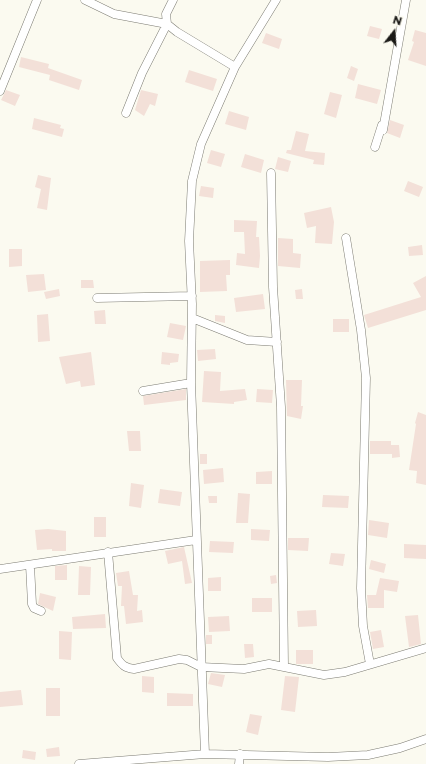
<!DOCTYPE html>
<html>
<head>
<meta charset="utf-8">
<style>
  body { margin:0 }
  #map { position:relative; width:426px; height:764px; overflow:hidden; background:#fbfaf0; font-family:Montserrat,sans-serif }
  canvas { display:block }
  .north { position:absolute; left:374px; top:12px; width:40px; height:40px; -webkit-text-stroke:3px #fbfaf0; paint-order:stroke; rotate:17deg; font-size:11px; font-weight:700; line-height:16px; text-align:center; color:#1a1916 }
  .north::after { content:''; display:block; margin:auto; width:14px; height:18px; background:#1a1916; clip-path:polygon(50% 0,100% 100%,50% 72%,0 100%) }
</style>
</head>
<body>
<div id="map">
<canvas width="426" height="764"></canvas>
<div class="north">N</div>
</div>
<script>
const g = document.querySelector('canvas').getContext('2d');
g.lineJoin = 'round';
function paint(path, color) { g.fillStyle = color; g.fill(path, 'evenodd'); }
function trace(path, color, width, dash) { g.strokeStyle = color; g.lineWidth = width; g.lineCap = dash ? 'butt' : 'round'; g.setLineDash(dash || []); g.stroke(path); }
const building = new Path2D(`
  M370,26L382,29L379,39L367,36Z
  M415,30L426,33V66L408,60L414,42L412,41Z
  M266,33L282,39L279,49L262,43Z
  M21,57L49,64L48,68L82,80L79,90L49,80L50,75L19,67Z
  M351,66L358,69L354,81L347,78Z
  M189,70L217,79L213,91L185,82Z
  M358,84L381,90L377,104L355,98Z
  M6,90L20,95L15,106L1,100Z
  M141,90L158,94L155,106L150,104L144,116L135,110Z
  M330,92L342,95L336,118L324,114Z
  M229,111L249,117L246,130L225,124Z
  M34,118L61,125L60,128L64,129L62,137L32,129Z
  M390,120L404,125L400,138L387,133Z
  M296,131L309,134L305,151L325,153L324,165L313,164L314,160L286,153L287,150H291Z
  M211,150L225,154L221,167L207,163Z
  M245,154L264,160L261,173L241,167Z
  M278,157L291,161L288,172L275,169Z
  M38,175L51,178L47,210L37,208L41,189L35,187Z
  M408,181L423,187L419,197L404,191Z
  M201,186L214,188L213,198L199,196Z
  M331,207L334,222L332,244L315,243L316,226L307,228L304,213Z
  M234,220L257,221L256,237H259L260,256L259,268L236,265L237,253L245,254L244,232H234Z
  M278,238L293,239V253L301,254L300,268L278,266Z
  M422,245L423,255L409,256L408,247Z
  M9,249H22V266L9,267Z
  M230,260V275H226L227,291L200,292V261Z
  M44,274L46,290L28,292L26,275Z
  M426,276V310L368,328L364,315L421,297L413,283Z
  M81,280H93L94,288H81Z
  M59,289L60,296L46,299L44,292Z
  M302,289L303,299H296L295,290Z
  M263,294L265,309L236,312L234,298Z
  M105,310L106,324H95L94,311Z
  M48,314L50,341L38,342L37,315Z
  M215,315L225,316V323L215,321Z
  M333,319H349V332H333Z
  M170,323L186,326L183,340L167,337Z
  M215,349L216,359L198,361L197,350Z
  M91,352L95,385L81,387L80,381L66,384L59,357Z
  M162,352L179,354L178,362L170,363V365L161,364Z
  M204,371L221,372L220,391L245,389L247,400L234,402V404L202,402Z
  M286,380H302L301,406H303L301,419L287,416Z
  M186,389V400L144,405L143,396Z
  M257,389L273,390L272,403L256,402Z
  M418,412L426,415V485L416,483L417,471L409,470L416,424L415,423Z
  M127,431H140L141,451H129Z
  M370,441H391V445H399L400,457L392,458V454H370Z
  M200,454H207V464H200Z
  M223,468L224,482L204,484L203,470Z
  M272,471V484H256V472Z
  M131,483L144,485L141,508L129,506Z
  M160,489L182,492L180,506L158,503Z
  M238,493L250,494L248,523H236Z
  M323,495L349,496L348,508L322,507Z
  M208,496H217V503H209Z
  M94,517H106V537H94Z
  M369,520L389,523L387,538L368,535Z
  M48,529L66,531V551H52V549L37,550L35,530Z
  M251,529L270,530L269,541L251,540Z
  M288,538H309L308,551L288,550Z
  M210,541L234,542L233,553L209,552Z
  M404,544L426,545V559L404,558Z
  M184,547L192,583L185,584L182,561L168,564L165,551Z
  M331,553L345,554L343,566L329,564Z
  M371,560L386,564L384,573L369,569Z
  M67,565V580H55V566Z
  M79,566L91,567L90,595H78Z
  M129,571L133,595H138L137,611L142,610L143,622L126,624L124,606H121L122,586H118L116,573Z
  M276,575L277,583L271,584L270,576Z
  M221,577V591H208V578Z
  M380,578L399,581L397,592L384,590V608H368L367,595H376Z
  M40,593L56,597L53,611L38,604Z
  M252,598H272V612H252Z
  M316,610L317,626L298,627L297,611Z
  M105,614L106,628L73,629L72,617Z
  M418,615L421,644L409,647L405,616Z
  M229,616L230,631L209,632L208,617Z
  M381,630L384,647L373,649L370,632Z
  M59,631L72,632L71,660L59,659Z
  M206,635H212V644H206Z
  M244,644H253L254,657L245,658Z
  M296,650H313V664H296Z
  M211,673L225,675L222,687L208,684Z
  M142,676L154,677V693L142,692Z
  M285,676L299,677L295,712L281,710Z
  M46,688H60V716H46Z
  M21,690L23,705L0,707V692Z
  M167,693L193,694V706H167Z
  M250,714L262,716L258,735L246,732Z
  M59,747L60,756L47,757L46,749Z
  M23,750L36,752L35,760L22,758Z`);
const minor = new Path2D(`
  M85,0L114,14L167,24L142,73L126,113
  M173,0L166,14L167,24L177,32L235,67
  M0,91L37,0
  M383,130L406,0
  M375,147L382,125
  M271,173L273,287L281,407L284,666
  M346,238L361,330L366,378L361,588L363,626L370,664
  M97,298L192,296
  M192,318L247,340L277,342
  M143,391L191,383
  M108,552L117,658C122,665 125,668 134,669L179,659L187,660L201,667L244,669L269,664L324,675L345,672L426,648
  M30,565L32,604L34,608L41,611
  M0,569L196,540
  M205,754L191,383L192,304L189,241L192,181L201,144L235,67L276,0
  M79,764L205,754L328,757L368,755L400,748L426,739
  M239,764L240,754`);
paint(building, '#f3e0d8');
trace(minor, '#7c7b72', 9);
trace(minor, '#fff', 8);
</script>
</body>
</html>
